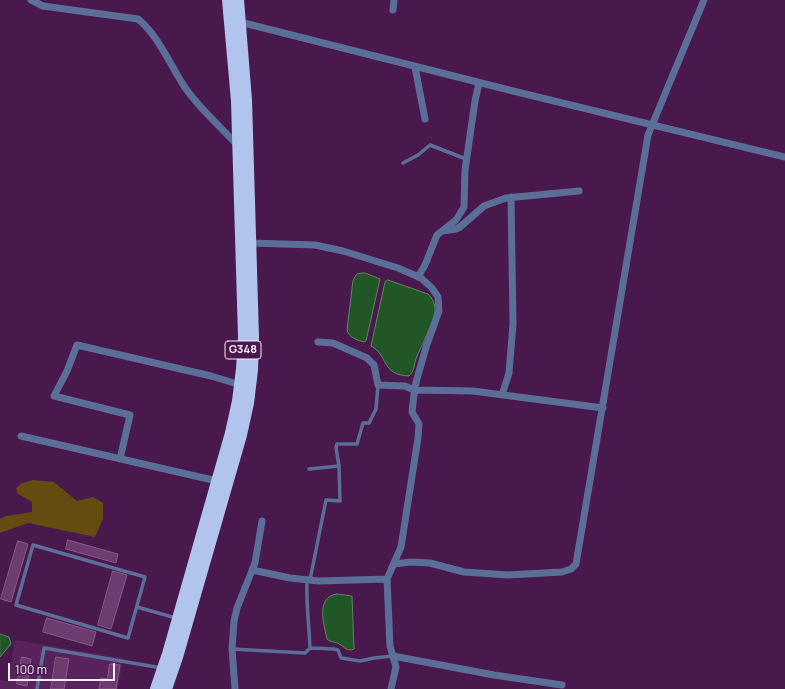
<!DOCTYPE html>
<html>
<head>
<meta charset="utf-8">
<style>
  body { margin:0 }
  #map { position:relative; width:785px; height:689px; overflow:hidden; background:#49184d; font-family:Manrope,sans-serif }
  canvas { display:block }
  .scale { position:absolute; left:8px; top:663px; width:107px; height:18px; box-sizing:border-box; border:2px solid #feecfe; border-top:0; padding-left:5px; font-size:12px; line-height:14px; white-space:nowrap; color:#feecfe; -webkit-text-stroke:3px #49184d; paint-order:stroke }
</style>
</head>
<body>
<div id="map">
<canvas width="785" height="689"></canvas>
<div class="scale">100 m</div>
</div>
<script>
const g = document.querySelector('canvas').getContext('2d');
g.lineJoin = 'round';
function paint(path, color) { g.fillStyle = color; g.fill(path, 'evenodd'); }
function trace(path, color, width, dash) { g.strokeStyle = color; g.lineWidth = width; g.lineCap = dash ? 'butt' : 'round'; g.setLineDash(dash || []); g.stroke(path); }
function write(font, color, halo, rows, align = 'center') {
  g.font = font + ' Manrope,sans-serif'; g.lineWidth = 3; g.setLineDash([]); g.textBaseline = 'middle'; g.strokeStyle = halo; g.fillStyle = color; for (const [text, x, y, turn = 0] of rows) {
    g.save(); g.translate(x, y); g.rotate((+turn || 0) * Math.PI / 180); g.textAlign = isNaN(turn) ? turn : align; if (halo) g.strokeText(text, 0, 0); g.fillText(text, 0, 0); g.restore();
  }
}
const built = new Path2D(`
  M15,640L123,658L118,689H0V680L8,681Z`);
const green = new Path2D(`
  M33,480L54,482L77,501L93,497L103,503V519L95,537L28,523L0,533V519L6,516L32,512V502L18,494L16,488L22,483Z`);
const water = new Path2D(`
  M365,273L380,279L366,341L364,342C357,340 349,338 347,330L353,280L357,274Z
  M388,280L428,294C433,298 435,305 435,311C434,324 421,345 416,359C414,365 414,372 409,376C381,375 389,356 371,346L385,282Z
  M337,594L352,596L354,649C347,652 345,647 339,644C335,641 331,643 327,639C324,625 315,597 337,594Z
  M0,634L9,637L11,644L0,657Z`);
const building = new Path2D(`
  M68,540L118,554L116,563L66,549Z
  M18,541L28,544L11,602L1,599Z
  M113,571L127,575L111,629L98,625Z
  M47,618L96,632L92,646L43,632Z
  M22,657L31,659L27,686L17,684Z
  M56,657L69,659L64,689H51Z
  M110,664L120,665L116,689H99L101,678L107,679Z`);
const lane = new Path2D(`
  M403,163L418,155L430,145L466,159
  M309,469L339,466
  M33,545L145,577L128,638L16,605Z
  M307,580C306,603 309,625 310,648
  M310,580L326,500L340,501L339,466L336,447L337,444H357L363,423H369L376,409L378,385
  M137,607L176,618
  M232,649L305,653L310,648L334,649L338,650L341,658L360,661L374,658L393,656
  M37,689L44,648L162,668`);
const street = new Path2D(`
  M31,0L43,6L138,19C159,36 171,67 186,89C201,110 221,127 238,146
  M393,10L394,0
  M240,22L513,91L785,157
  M415,67L425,119
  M443,231L456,229L460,227L484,206L506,198L579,191
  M250,243L315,245L343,251L398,268L421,278L432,288L438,297L439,311L426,347L415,386L412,412L419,424L418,438L401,547L387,579L390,646L396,667L391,689
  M418,277L425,265L437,235L456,220L464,207L465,170L475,101L479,83
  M318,342L333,343L367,358L374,365L378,385L405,386L414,390L473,391L603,408
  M502,395L509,373L513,324L511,197
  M21,436L217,481
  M120,459L130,415L54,396L67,371L77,345L211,376L241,385
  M394,564L411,562L430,563L464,572L508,575L562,572L571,569L576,564L648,135L704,0
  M252,570L290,578L319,581L387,579
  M393,656L494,675L562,685
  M235,689L232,649L234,621L237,608L255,563L262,521`);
const highway = new Path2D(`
  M156,689L168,654L231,433L238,401L242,369L244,337L237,101L228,0
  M166,689L177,657L241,435L248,403L252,370L253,337L246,100L238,0`);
const shields = [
  [243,350,36]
];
const shieldNames = [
  ["G348",243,350]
];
paint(built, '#58225c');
paint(green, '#644c10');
paint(water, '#215726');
trace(water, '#638467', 1);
paint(building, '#6b3c6d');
trace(building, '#8c578f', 1);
trace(lane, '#5b6e98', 3.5);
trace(street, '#5b6e98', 7);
trace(highway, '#b1c4ed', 12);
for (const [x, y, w] of shields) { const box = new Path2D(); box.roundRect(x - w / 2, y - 9, w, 18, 3); g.fillStyle = '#49184d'; g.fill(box); trace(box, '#feecfe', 1); }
write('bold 11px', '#feecfe', null, shieldNames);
</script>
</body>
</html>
